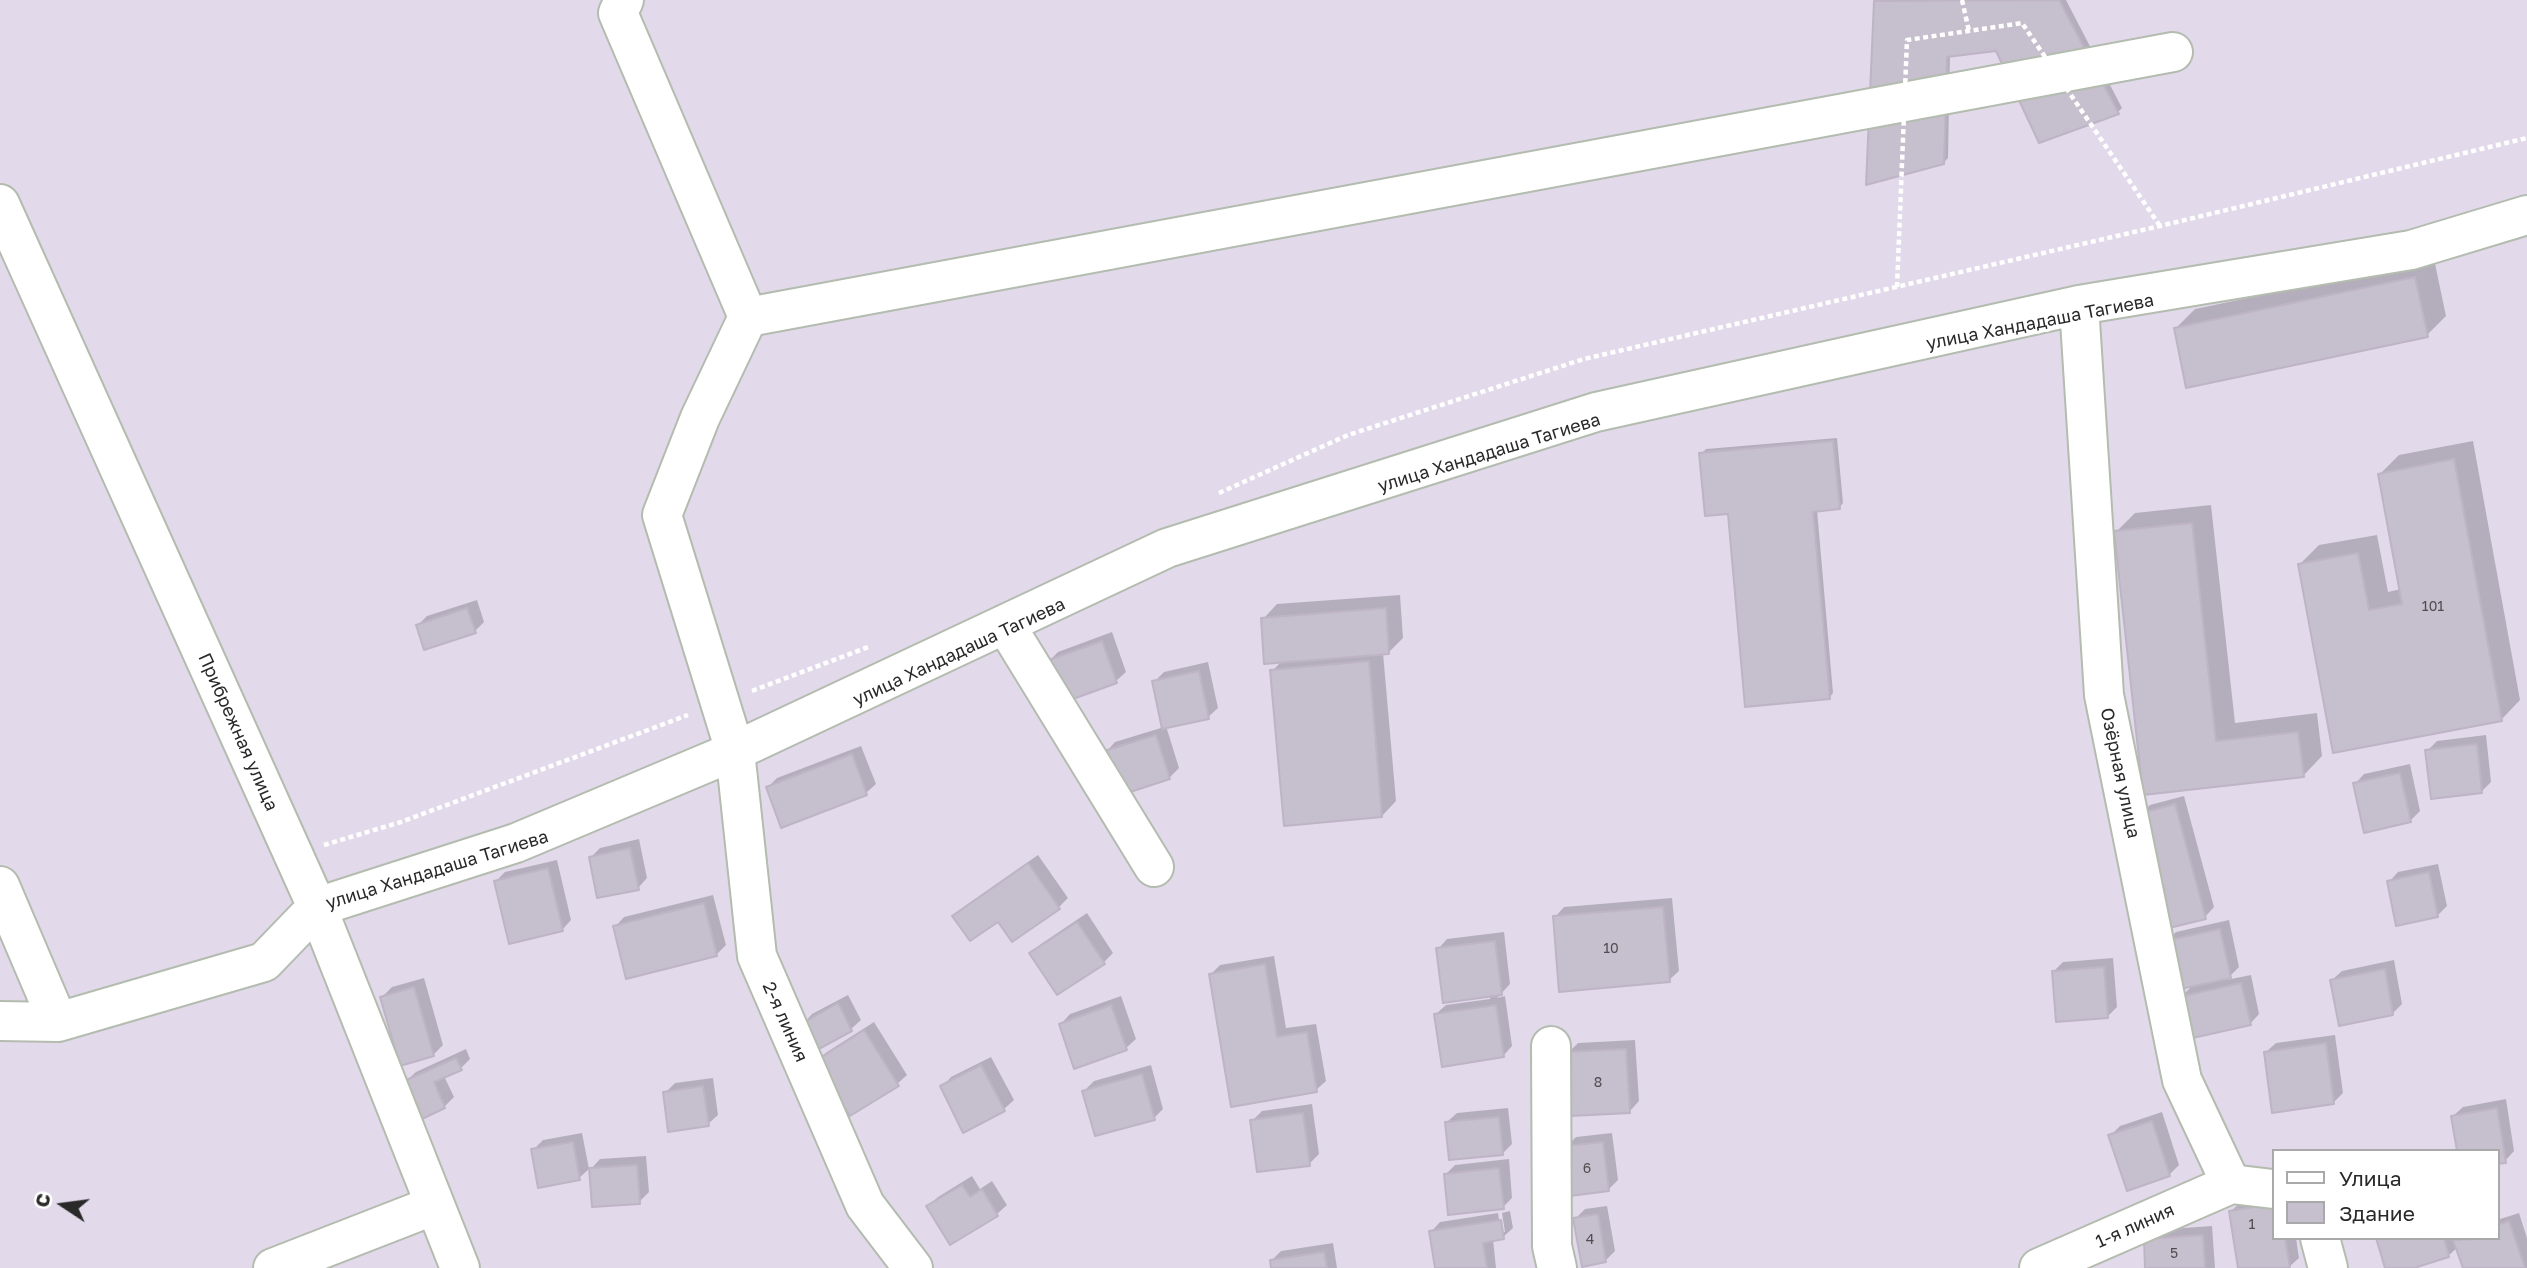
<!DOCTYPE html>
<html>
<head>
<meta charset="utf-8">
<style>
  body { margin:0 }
  #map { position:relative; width:2527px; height:1268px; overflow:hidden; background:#e2daeb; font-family:"Golos Text",sans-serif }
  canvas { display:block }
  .legend { position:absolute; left:2272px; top:1149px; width:228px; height:91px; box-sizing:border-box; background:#fff; border:2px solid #a9a9a9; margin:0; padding:9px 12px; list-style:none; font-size:21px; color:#292929 }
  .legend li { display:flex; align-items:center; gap:14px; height:35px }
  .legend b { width:35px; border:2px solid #a9a9a9 }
  .north { position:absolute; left:28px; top:1170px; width:70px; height:70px; -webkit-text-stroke:5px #fff; paint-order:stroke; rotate:283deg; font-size:19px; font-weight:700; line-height:28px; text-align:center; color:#292929 }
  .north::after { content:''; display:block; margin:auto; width:24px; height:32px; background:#292929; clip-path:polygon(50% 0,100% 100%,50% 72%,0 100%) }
</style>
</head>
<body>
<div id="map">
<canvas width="2527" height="1268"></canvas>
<ul class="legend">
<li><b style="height:9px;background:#fff"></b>Улица</li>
<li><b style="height:19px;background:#c6bfcd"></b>Здание</li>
</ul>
<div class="north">С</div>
</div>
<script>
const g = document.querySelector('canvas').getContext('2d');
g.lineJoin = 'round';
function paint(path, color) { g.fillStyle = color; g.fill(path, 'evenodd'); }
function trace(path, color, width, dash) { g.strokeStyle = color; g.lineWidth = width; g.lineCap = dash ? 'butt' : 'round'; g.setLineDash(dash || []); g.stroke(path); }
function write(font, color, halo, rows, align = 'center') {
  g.font = font + ' "Golos Text",sans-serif'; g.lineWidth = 6; g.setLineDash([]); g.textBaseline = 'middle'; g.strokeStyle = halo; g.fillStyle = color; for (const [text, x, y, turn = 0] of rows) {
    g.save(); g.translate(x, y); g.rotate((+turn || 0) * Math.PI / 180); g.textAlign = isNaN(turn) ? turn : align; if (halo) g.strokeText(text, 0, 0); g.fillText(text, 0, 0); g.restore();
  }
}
const shadow = new Path2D(`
  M1876,0H2066L2122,108L2118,112L1997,49L1950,55L1948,158L1943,163L1868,183Z
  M2434,259L2446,316L2427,335L2176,328L2195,309Z
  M1837,438L1843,503L1839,508L1817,510L1833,693L1829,698L1701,454L1706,449Z
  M2473,441L2520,700L2501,720L2300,564L2319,545L2377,535L2388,592L2401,589L2380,474L2399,455Z
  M2211,505L2235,723L2317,713L2322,756L2303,776L2145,793L2116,532L2135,513Z
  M1400,595L1403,638L1388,653H1383L1396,801L1382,816L1272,671L1282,661L1263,619L1277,604Z
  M477,600L484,622L475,631L418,625L427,616Z
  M1112,632L1126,672L1116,681L1048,662L1058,652Z
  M1208,662L1218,708L1208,717L1166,726L1179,768L1169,778L1106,752L1115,742L1164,727L1154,682L1164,672Z
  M2486,735L2491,782L2482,791L2427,751L2437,741Z
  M861,746L876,784L866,793L782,825L768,787L777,778Z
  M2410,764L2420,811L2410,821L2355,784L2364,774Z
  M2184,796L2214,907L2205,917L2140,815L2150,805Z
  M639,839L647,878L638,888L591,857L600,848Z
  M1038,855L1068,898L1058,908L999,919L955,916L964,907Z
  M557,860L571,920L562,930L496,881L505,872Z
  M2438,864L2447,906L2437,916L2389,882L2398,872Z
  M713,895L726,945L717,954L615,927L624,917Z
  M1672,898L1679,971L1669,980L1555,917L1564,907Z
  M1087,913L1113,953L1104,962L1031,953L1041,944Z
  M2229,920L2239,967L2226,980L2251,975L2259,1014L2250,1024L2180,998L2194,984L2167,941L2176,932Z
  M1504,932L1510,984L1497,998L1505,996L1512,1046L1503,1056L1436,1014L1446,1005L1490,999V995L1438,949L1447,939Z
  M1274,956L1286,1028L1316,1024L1326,1081L1316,1090L1210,975L1220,965Z
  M2113,958L2117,1007L2107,1017L2054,971L2063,962Z
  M2394,960L2402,1004L2392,1014L2332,980L2342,971Z
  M424,978L443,1045L433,1055L382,997L392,987Z
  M848,995L861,1020L851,1029L803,1024L812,1014Z
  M1121,996L1136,1039L1126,1048L1061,1024L1070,1014Z
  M874,1022L907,1075L897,1084L818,1061L827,1052Z
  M2335,1035L2343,1093L2333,1103L2266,1052L2276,1043Z
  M1635,1040L1639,1101L1630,1111L1568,1053L1578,1043Z
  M466,1049L470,1059L461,1068L444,1076L454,1097L444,1107L422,1117L406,1081L416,1072Z
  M991,1057L1014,1100L1004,1109L942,1087L951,1077Z
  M1151,1065L1163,1109L1154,1118L1084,1091L1094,1081Z
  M713,1078L718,1115L708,1124L665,1093L675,1083Z
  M2506,1099L2514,1151L2505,1161L2497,1151L2453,1116L2463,1107Z
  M1312,1104L1319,1154L1309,1164L1252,1121L1262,1111Z
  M1508,1108L1512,1144L1502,1154L1447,1122L1457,1113Z
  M2162,1112L2179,1165L2169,1175L2110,1136L2120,1126Z
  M582,1133L589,1169L579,1178L533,1150L543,1140Z
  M1612,1133L1618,1180L1608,1190L1566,1147L1576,1137Z
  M646,1156L649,1192L639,1202L591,1169L600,1159Z
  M1509,1159L1512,1198L1503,1207L1446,1174L1455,1165Z
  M972,1176L980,1189L992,1181L1007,1205L997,1214L928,1206L938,1197Z
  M2273,1197V1238H2296L2299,1258L2289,1267L2240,1268L2231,1211L2241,1202Z
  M1607,1206L1615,1251L1605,1261L1575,1219L1585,1209Z
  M1510,1211L1513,1228L1503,1237L1493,1239L1496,1268H1436L1431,1232L1440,1222L1498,1213L1501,1232H1505L1502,1213Z
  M2519,1213L2527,1238V1268H2465L2458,1247L2448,1256L2408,1268H2387L2378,1238H2497V1220Z
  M2212,1226L2215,1268H2147L2155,1230Z
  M1333,1243L1337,1268H1273L1271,1261L1281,1251Z`);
const building = new Path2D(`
  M2059,0L2119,114L2039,143L1996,51L1947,57L1944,164L1866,185L1874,1Z
  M2415,277L2428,337L2186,388L2174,328Z
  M1833,441L1840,509L1813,512L1830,699L1745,707L1728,514L1705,516L1699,453Z
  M2454,459L2502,721L2333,753L2298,564L2358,553L2369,610L2402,604L2378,474Z
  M2192,523L2216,741L2298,732L2304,777L2143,795L2114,531Z
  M467,608L476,633L424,650L416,625Z
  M1386,608L1389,654L1264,664L1261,618Z
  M1102,641L1117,683L1062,703L1046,661Z
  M1369,661L1382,817L1284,826L1270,670Z
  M1199,671L1209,719L1162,729L1152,681Z
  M1156,735L1170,779L1118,796L1104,751Z
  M2477,744L2482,793L2431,799L2425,750Z
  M852,754L867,795L781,828L766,787Z
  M2400,773L2411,822L2364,833L2353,783Z
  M2175,804L2206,919L2169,928L2138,814Z
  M630,848L639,890L597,898L589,857Z
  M1028,863L1060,909L1012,942L998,922L970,941L952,916Z
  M548,868L563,931L509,944L494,881Z
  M2429,872L2438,917L2396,926L2387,881Z
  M704,903L717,956L626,979L613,926Z
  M1663,907L1670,982L1559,992L1553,916Z
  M1077,922L1105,964L1057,995L1029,953Z
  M2220,929L2231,978L2176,990L2165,941Z
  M1495,941L1502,995L1443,1003L1436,948Z
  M1265,964L1277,1037L1307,1032L1317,1092L1231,1107L1209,974Z
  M2104,967L2108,1018L2056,1022L2052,971Z
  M2385,969L2393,1015L2339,1026L2330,980Z
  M2241,983L2251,1025L2188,1039L2179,997Z
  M414,987L434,1056L400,1066L380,997Z
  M838,1003L852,1031L815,1051L801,1024Z
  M1111,1005L1127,1050L1074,1069L1059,1024Z
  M1496,1005L1504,1057L1442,1067L1434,1014Z
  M864,1030L899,1086L850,1116L815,1061Z
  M2326,1043L2334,1104L2272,1113L2264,1052Z
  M1626,1049L1630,1113L1570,1116L1566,1052Z
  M456,1058L462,1070L434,1082L445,1108L422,1119L404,1081Z
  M981,1065L1005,1111L963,1133L940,1086Z
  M1142,1074L1155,1120L1095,1136L1082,1091Z
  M703,1086L709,1126L668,1132L663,1092Z
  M2497,1108L2506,1163L2497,1164V1151H2457L2451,1116Z
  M1303,1113L1310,1166L1257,1172L1250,1120Z
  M1499,1117L1503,1155L1449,1160L1445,1122Z
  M2152,1121L2170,1176L2127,1191L2108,1135Z
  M573,1142L580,1180L538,1188L531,1149Z
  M1603,1142L1609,1191L1570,1196L1565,1146Z
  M637,1165L640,1204L592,1207L589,1168Z
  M1499,1168L1504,1209L1448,1215L1444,1174Z
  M962,1185L970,1197L982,1189L998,1216L950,1245L926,1206Z
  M2273,1204V1238H2285L2290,1268H2238L2229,1211Z
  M1598,1214L1606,1262L1582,1267L1573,1218Z
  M1501,1220L1504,1239L1483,1243L1487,1268H1435L1429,1231Z
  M2509,1221L2525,1268H2463L2453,1240L2497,1238V1225Z
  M2203,1235L2205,1268H2145L2144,1239Z
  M2376,1238H2444L2449,1257L2414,1268H2385Z
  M1324,1252L1327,1268H1271L1270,1260Z`);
const path = new Path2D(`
  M1962,0L1969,31
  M1219,493L1348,435L1584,359L2160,226L2527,138
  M752,691L868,647
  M324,845L401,822L688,715`);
const minor = new Path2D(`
  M624,0L618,13L748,317L700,418L662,515L735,751L757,956L865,1205L913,1268
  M0,204L317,907L460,1268
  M2079,305L2104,695L2182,1080L2231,1184L2273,1189
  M748,317L2173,52
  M1005,624L1154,867
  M0,886L58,1022
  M0,1021L58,1022L264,962L317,907L516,843L735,751L1167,548L1596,412L2079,305L2411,250L2527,215
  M1551,1046L1552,1246L1557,1268
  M2320,1238L2328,1268
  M273,1268L435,1205
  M2039,1268L2231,1184`);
const pathBridge = new Path2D(`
  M1897,287L1907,40L2022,23L2160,226`);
const numberNames = [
  ["101",2433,607],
  ["10",1611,949],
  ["8",1598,1083],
  ["6",1587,1169],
  ["1",2252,1225],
  ["4",1590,1240],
  ["5",2174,1254]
];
const streetNames = [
  ["улица Хандадаша Тагиева",2040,322,-11],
  ["улица Хандадаша Тагиева",1489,453,-17],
  ["улица Хандадаша Тагиева",959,652,-25],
  ["Прибрежная улица",238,732,66],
  ["Озёрная улица",2120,773,78],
  ["улица Хандадаша Тагиева",437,870,-17],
  ["2-я линия",785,1022,66],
  ["1-я линия",2135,1226,-24]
];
paint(shadow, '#0003');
paint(building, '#c6bfcd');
trace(building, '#beb4c6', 2);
trace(minor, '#b3bcaf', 42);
trace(path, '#fff', 4.5, [5, 3.5]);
trace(minor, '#fff', 38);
trace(pathBridge, '#fff', 4.5, [5, 3.5]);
write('14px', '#504e52', null, numberNames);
write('18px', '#292929', '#fff', streetNames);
</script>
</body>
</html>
